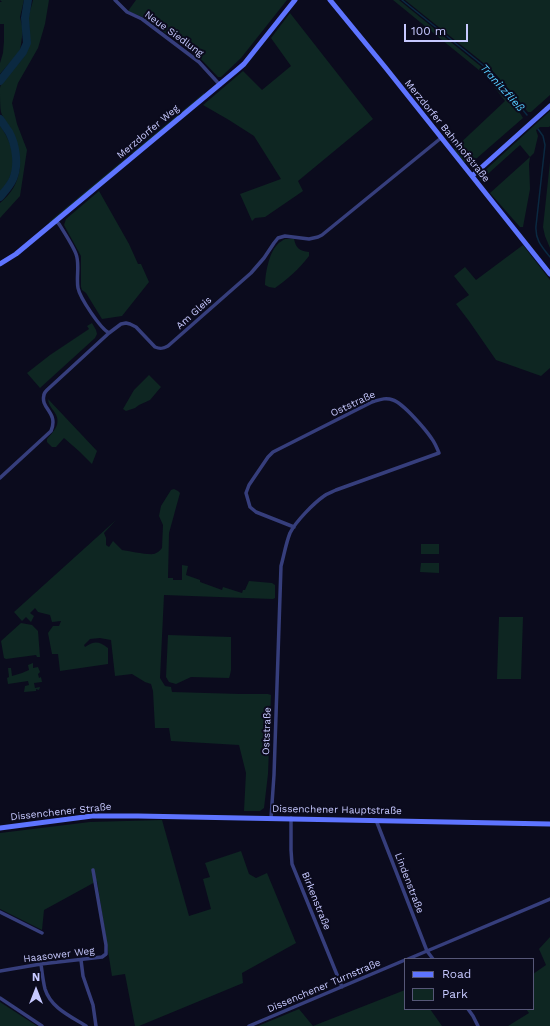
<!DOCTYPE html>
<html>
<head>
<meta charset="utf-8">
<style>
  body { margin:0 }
  #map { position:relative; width:550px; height:1026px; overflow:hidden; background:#0b0b1d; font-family:"Work Sans",sans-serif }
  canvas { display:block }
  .legend { position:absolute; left:404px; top:958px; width:130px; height:52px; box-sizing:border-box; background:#0b0b1d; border:1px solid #565777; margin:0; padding:5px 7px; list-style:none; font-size:12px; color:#c7c9ff }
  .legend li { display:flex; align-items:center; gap:8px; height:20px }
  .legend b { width:20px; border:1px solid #565777 }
  .north { position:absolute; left:16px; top:970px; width:40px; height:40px; -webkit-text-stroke:3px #0b0b1d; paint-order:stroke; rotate:0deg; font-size:11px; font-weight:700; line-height:16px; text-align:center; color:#c7c9ff }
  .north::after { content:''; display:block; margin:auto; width:14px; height:18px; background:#c7c9ff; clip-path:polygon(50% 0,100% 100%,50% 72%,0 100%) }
  .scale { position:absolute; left:404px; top:24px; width:64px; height:18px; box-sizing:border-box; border:2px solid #c7c9ff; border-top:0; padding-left:5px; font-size:12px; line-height:14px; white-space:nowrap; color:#c7c9ff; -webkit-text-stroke:3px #0b0b1d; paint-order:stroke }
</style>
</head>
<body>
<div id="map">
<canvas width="550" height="1026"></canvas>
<ul class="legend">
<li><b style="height:5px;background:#5e74ff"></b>Road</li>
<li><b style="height:11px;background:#0e2622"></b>Park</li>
</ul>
<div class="north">N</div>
<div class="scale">100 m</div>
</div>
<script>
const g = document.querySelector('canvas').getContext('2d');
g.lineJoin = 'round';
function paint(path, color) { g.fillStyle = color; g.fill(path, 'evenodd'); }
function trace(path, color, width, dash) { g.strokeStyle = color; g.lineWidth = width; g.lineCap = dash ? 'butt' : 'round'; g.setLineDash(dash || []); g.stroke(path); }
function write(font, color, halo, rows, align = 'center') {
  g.font = font + ' "Work Sans",sans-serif'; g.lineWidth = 4; g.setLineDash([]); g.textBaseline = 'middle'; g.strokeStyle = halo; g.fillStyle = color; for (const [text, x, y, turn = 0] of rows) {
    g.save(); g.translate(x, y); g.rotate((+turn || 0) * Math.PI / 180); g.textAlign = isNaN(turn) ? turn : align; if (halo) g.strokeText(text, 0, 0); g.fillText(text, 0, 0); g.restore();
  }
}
const green = new Path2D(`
  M0,0H24L20,17L23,30L20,51L0,74V63L3,53L4,41V24H0V2H2Z
  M33,0H49L45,24L38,48L18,83L12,103L17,124L27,150L20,196L0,218V203C24,184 24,157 12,131C9,125 3,119 1,112C0,107 0,94 0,88C1,80 23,61 27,51C32,40 28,27 29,15C30,10 32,5 33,0Z
  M136,0H287L241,58L221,77H218L198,56L144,18L128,11Z
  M393,0H399L489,73L510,97L523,118L469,165L468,163C462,163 457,154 454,149L505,101L485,75Z
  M405,0H550V95L531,112H528L491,69Z
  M290,13L373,119L298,181L303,191L265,217L255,218L252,221L240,194L281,179L254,136L229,120L203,105L243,71L262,90L291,66L271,38Z
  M204,93L205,95L134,154L132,153L120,164V165L49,225V223L50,221Z
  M550,111V126L549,127H540L536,130L538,136L534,153L530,157L529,164L530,189L523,227H520L490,193L530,157L520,145L480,181V175Z
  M0,125C17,152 19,167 0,194Z
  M550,162V248L545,236L543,227Z
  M99,191L129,244L138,264H141L149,282L122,316L102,319L86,293L82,290L81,287V256L64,225L66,219Z
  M285,239H294C296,248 299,251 309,252V256C299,269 288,279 275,288L269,287L265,285C265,274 269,253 277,245C279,242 282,241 285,239Z
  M523,245L550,280V368L541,376L496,360L469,321L456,304L469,295L454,276L465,267L476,280Z
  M92,323L96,330L97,334L95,338L40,388L27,373L50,355L89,329L87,326Z
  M149,375L161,387L150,400L139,405L135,408L126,411L123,409L134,390Z
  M48,399L97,451L92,464L80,452L64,438L56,447H52L47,442V439C53,432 62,424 55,413C52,408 49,406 48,399Z
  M174,489L178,491L180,493L169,533L168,578H173V580H182V565L188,566L186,575L200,580V582L222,590L223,587L242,593L243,590H245L249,581L272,583L275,585V598L273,599L164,595L160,678L165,686L171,687L172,692L240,694H268L271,695L268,774L264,808L260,811H244L246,773L239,745L171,741L169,728H155L153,691L151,684L145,682L132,674L115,676L111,640L100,638L90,639L84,645L85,647C95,641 98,641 108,648V664L60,671L58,654H52L48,633L53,626H59L61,621L52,622L50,615L38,612L35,608L30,613L34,616L31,622L26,617L22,621L14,612L116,520L104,533L106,538V545L109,547L113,541L122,550C129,551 147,555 154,554C157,553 160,551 162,548L163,525L159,516L161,506L171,490Z
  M421,544H439V554H421Z
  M421,563H439V573L420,572Z
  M499,617H523L521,679H497Z
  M21,623L32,625L38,631L40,657H37L36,655L6,659L4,658L1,641Z
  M168,635L231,637V670L230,675L229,678L191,677L176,684L169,682L166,677Z
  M33,663V668L38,667L40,672L38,674L39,678L41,677L42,682L34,683L35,688L40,687L39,690L36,689V691L24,692L25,686L29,685L28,681L8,684L7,678L9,677L8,668H11L12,676L22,673L29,670L28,665Z
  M162,820L189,916L211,909L203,879L210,877L205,863L241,851L249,874L256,878L267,873L296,943L242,973L243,983L214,995L139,1026H135L125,974L112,976L97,881L44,910L42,930L0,909V833L90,822Z
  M550,937V1026H508L529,1013L526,1009H533V974L546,965L539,949Z
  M405,990V1009H430L442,1026H258L299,1009L313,1026Z
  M0,1002L37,1026H0Z`);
const stream = new Path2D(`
  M402,0L490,71L527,115
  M538,129L543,136L545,145L536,226C535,240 542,247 550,257`);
const river = new Path2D(`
  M0,81L23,52L27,43L25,18L28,0
  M0,119C3,123 6,128 9,132C16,145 19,165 13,179C10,186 5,191 0,197`);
const street = new Path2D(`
  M115,0L127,12L142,19L199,62L220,85
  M56,221L59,224C64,232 73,246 76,254C80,264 76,277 78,288C80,298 100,328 109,333
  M0,478L51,431C59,412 40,409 44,395C44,393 46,391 47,390L109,333L121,324L126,323L130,324L136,327L155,347C160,349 163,349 168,346L251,273L264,258L274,243L278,238L285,236L309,239L318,237L322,235L441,138
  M271,818L274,775L281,566C284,555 286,543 290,533C296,521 314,503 324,496C328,493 332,492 336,490L439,453C437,448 435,443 432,439C426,430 403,403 393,400C385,397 379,400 372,402L273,452L268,457L249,485L246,493L250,507L256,512L294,527
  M291,818V850L292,864L342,987
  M376,820L427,951L433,959
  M0,912L42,933
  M408,959L550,899
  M81,960L83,976L93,1005L96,1026
  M41,964C42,972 43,981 45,989C51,1008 70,1016 86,1026
  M0,971L41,964L102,957L106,954V945L93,870
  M0,998L42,1026
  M468,1009L473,1016L478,1026
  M249,1026L405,960`);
const secondary = new Path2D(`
  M330,0L385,67L550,274
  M472,176L550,106
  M0,264L16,254L237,70L244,64L295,0
  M0,828L92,816H138L550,824`);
const streetNames = [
  ["Neue Siedlung",174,34,36],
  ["Merzdorfer Bahnhofstraße",447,131,51],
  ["Merzdorfer Weg",148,132,-40],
  ["Am Gleis",194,313,-42],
  ["Oststraße",353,404,-25],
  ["Oststraße",267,731,-88],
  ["Dissenchener Hauptstraße",337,810,1],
  ["Dissenchener Straße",61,812,-6],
  ["Lindenstraße",409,883,69],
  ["Birkenstraße",316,901,68],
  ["Haasower Weg",59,955,-7],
  ["Dissenchener Turnstraße",324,986,-23]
];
const waterNames = [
  ["Tranitzfließ",502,88,48]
];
paint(green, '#0e2622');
trace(stream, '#0b2941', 1.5);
trace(river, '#0b2941', 8);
trace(street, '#363e7c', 3.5);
trace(secondary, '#5e74ff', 5);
write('10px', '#c7c9ff', '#0b0b1d', streetNames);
write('italic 11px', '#5cf', '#0b0b1d', waterNames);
</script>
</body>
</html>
